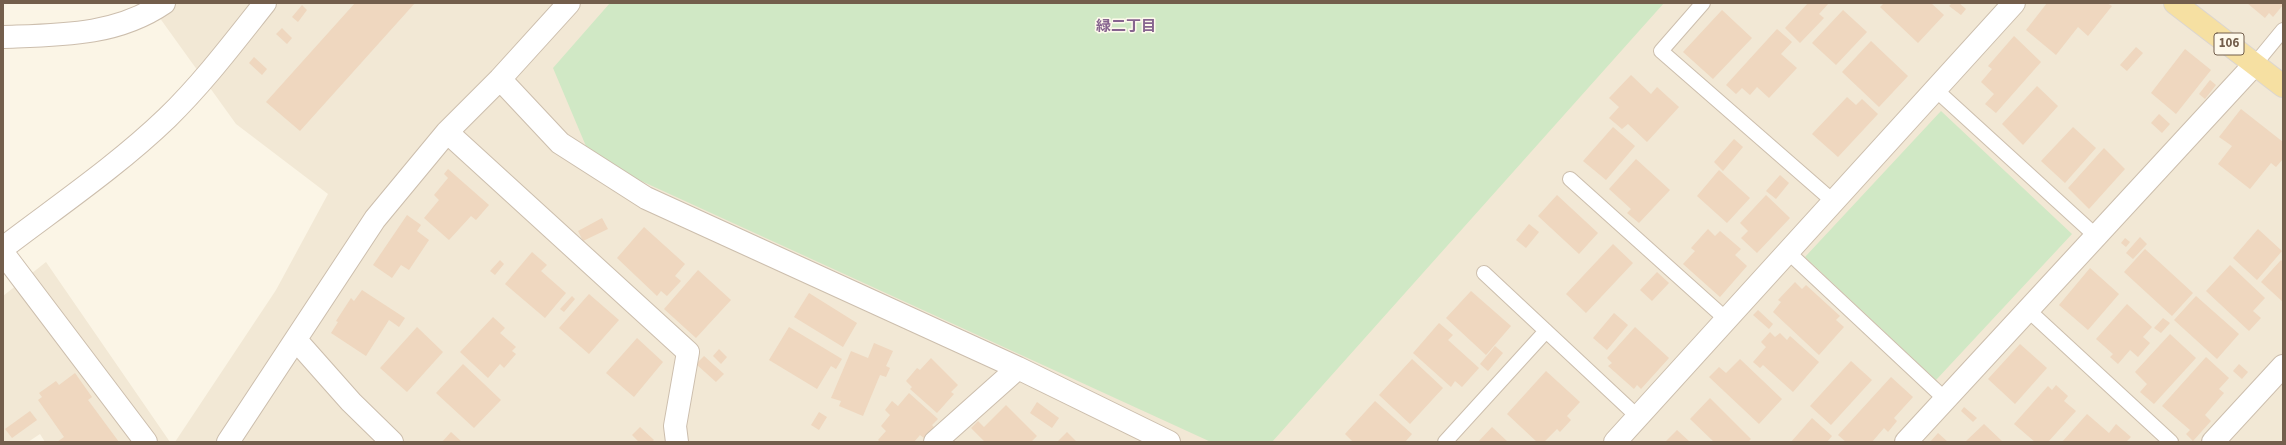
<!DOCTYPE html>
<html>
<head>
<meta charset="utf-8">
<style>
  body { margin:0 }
  #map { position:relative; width:2286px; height:445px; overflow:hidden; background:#fbf5e6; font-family:"Source Sans 3",sans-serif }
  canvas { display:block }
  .frame { position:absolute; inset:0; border:4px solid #735e4c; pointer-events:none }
</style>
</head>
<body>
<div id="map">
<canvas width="2286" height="445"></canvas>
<div class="frame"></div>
</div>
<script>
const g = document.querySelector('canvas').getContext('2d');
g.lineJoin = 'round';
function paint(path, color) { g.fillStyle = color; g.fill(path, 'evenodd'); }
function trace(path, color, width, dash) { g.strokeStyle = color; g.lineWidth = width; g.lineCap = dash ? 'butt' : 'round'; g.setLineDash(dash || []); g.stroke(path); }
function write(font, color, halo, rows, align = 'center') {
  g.font = font + ' "Source Sans 3","Noto Sans JP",sans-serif'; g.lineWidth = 3; g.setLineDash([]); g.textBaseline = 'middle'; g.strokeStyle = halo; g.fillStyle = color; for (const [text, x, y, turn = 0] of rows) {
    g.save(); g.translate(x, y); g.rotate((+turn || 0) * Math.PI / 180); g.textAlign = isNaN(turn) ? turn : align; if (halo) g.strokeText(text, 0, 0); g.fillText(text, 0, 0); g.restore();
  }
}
const residential = new Path2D(`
  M149,3H2283V442H175L276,290L328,194L236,124Z
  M46,262L170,442H45L40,434L28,442H3V296Z`);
const green = new Path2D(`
  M610,3H1664L1272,442H1211L591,158L553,68Z
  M1941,111L2072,234L1936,380L1805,257Z`);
const building = new Path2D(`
  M355,3H415L300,131L266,102Z
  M1808,3H1829L1819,14L1824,18L1800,43L1785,28Z
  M1884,3H1931L1944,15L1918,43L1880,7Z
  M1952,3H1959L1966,9L1961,15L1949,6Z
  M2047,3H2107L2112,6L2088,36L2078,27L2056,55L2026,30Z
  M2247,3H2283V5L2273,17L2269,13L2265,18Z
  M302,5L307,10L298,22L292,17Z
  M1722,10L1752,38L1713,79L1683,52Z
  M1843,10L1867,32L1836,65L1812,43Z
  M282,28L292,38L287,44L276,34Z
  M1777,29L1792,42L1781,54L1797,68L1769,98L1757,87L1750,95L1742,88L1736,94L1726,85Z
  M2014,36L2041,62L1996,113L1985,104L1994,94L1981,82L1992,69L1988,66Z
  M1871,41L1908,76L1879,107L1842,72Z
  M2136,47L2143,53L2127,71L2120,65Z
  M2185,49L2211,70L2176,114L2151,93Z
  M254,57L267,69L262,75L249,63Z
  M1631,75L1651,94L1657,87L1679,107L1647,142L1628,124L1622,129L1609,118L1619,107L1609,98Z
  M2210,80L2216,85L2205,99L2199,94Z
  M2037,86L2058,106L2023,145L2002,124Z
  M1847,97L1856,105L1862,99L1878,114L1838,157L1812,134Z
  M2241,109L2283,142V159L2276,167L2271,163L2250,189L2218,164L2232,146L2219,137Z
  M2159,114L2170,124L2162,133L2151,123Z
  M1613,127L1635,146L1606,180L1583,161Z
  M2073,127L2096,148L2065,183L2041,161Z
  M1734,139L1743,147L1723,171L1714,162Z
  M2104,148L2125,169L2089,209L2068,188Z
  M1636,159L1670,190L1639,223L1627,213L1631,209L1609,189Z
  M448,169L489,205L476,220L471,216L449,240L424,218L439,200L434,195L448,178L444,174Z
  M1719,170L1750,198L1727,223L1697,196Z
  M1780,175L1789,183L1776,199L1766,191Z
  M1557,195L1598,233L1579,254L1538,216Z
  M1766,195L1790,218L1757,253L1741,238L1748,231L1740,223Z
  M407,215L421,225L417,231L429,240L409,270L401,265L392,278L373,265Z
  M602,218L608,229L583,241L578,231Z
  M1529,224L1539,232L1526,248L1516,240Z
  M644,227L685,264L675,276L681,281L667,296L661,291L657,296L617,258Z
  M1708,229L1715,236L1720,231L1741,249L1735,255L1747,266L1720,297L1683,264L1695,251L1691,248Z
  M2258,229L2282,251L2257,280L2233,258Z
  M2140,237L2147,244L2133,259L2126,253Z
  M2125,238L2130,242L2126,247L2121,243Z
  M1613,244L1633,263L1586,313L1566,294Z
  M2145,249L2193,293L2172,316L2124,272Z
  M532,252L547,265L541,271L566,293L545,318L505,284Z
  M500,260L504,264L495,275L490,271Z
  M2281,260L2283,262V302L2261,282Z
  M2230,265L2265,298L2253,311L2261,318L2249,331L2206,291Z
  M2090,268L2119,294L2088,330L2059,305Z
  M698,270L731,300L696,338L664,309Z
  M1657,272L1669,283L1652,301L1640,290Z
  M1795,282L1802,289L1806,285L1840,316L1836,320L1844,327L1819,355L1773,312L1781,302L1778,300Z
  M362,290L405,318L399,327L389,320L366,356L331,333L338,322L336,321L351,298L354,301Z
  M1471,291L1511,326L1486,355L1446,318Z
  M809,293L857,323L843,347L794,317Z
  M589,294L619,320L589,354L559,328Z
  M572,296L575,299L564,312L560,309Z
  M2196,296L2239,334L2217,359L2174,320Z
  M2127,304L2152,327L2143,337L2150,343L2138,357L2130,350L2118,364L2110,357L2113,354L2096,339Z
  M1758,310L1773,324L1769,329L1753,315Z
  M1614,313L1628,325L1607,350L1593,338Z
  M493,317L505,328L500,333L516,347L512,351L516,354L504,368L500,364L488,378L460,352Z
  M2163,318L2170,323L2161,333L2154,328Z
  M1439,323L1453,335L1448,340L1479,368L1462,387L1455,381L1451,387L1413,353Z
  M417,327L443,352L407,392L380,368Z
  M789,327L842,359L836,369L831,366L817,389L769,360Z
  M1635,327L1669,358L1641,389L1637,385L1634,389L1608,366L1612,363L1607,358Z
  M1770,332L1775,337L1780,333L1787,340L1790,336L1819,362L1793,392L1763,365L1760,368L1753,362L1766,347L1761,342Z
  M2170,334L2196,358L2154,404L2140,392L2147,384L2135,372Z
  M637,338L663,362L634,397L606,373Z
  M874,343L893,351L886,366L890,368L886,377L880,375L863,416L839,406L841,401L831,398L851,351L868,358Z
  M2020,344L2047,368L2015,404L1988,379Z
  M1495,346L1503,353L1488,371L1480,364Z
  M719,349L727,357L721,364L713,356Z
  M704,356L724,374L716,382L696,364Z
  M2206,357L2229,378L2219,389L2224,393L2205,415L2211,421L2193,441L2186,434L2190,430L2162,406Z
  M931,358L958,385L951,392L954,394L937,413L910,389L912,387L906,381L917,368L920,370Z
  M1412,359L1443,388L1410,424L1379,395Z
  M1740,359L1782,399L1759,424L1709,377L1719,367L1726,373Z
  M1851,361L1872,380L1831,425L1810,406Z
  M463,364L501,400L474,428L436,393Z
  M2239,364L2248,372L2242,379L2233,371Z
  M1546,371L1580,402L1567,416L1571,420L1560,432L1557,429L1544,442H1537L1507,414Z
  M75,373L92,397L88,400L119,442H57L64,437L38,400L42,397L39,393L56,381L59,385Z
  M1891,377L1913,397L1894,418L1897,421L1888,432L1884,428L1872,442H1846L1838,435Z
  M2056,385L2068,396L2064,401L2076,411L2048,442H2035L2014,424L2048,386L2052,390Z
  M909,393L938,419L932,425L934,427L924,438L920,435L914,442H880L878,440L886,431L881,426L890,415L885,410L892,401L898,406Z
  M1710,398L1751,439L1748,442H1714L1690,419Z
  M1375,401L1412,434L1405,442H1353L1345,434Z
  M1037,402L1059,418L1052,428L1030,413Z
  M1006,405L1037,436L1031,442H985L971,428L978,421L984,427Z
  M1964,407L1977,418L1973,422L1961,411Z
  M30,411L37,420L12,438L5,429Z
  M819,412L827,417L819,430L811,425Z
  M2087,414L2109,433L2116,424L2131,437L2126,442H2062Z
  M1812,418L1832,436L1827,442H1791Z
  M1984,424L2003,442H1965Z
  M640,427L654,440L652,442H639L632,435Z
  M1492,427L1508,442H1478Z
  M1677,430L1690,442H1665Z
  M451,432L462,442H442Z
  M1067,432L1077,442H1057Z
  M1938,433L1948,442H1930Z`);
const lane = new Path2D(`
  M1703,3L1661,51L1834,202
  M2255,64L2283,30
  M1936,90L2096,236
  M1570,179L1727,320
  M1788,252L1945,399
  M1484,273L1638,417
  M2028,310L2171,442
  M1445,442L1546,331`);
const street = new Path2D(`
  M3,37C59,35 116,36 164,3
  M500,79L560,143L646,198L1018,368L1169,442
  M447,132L688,352L675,426L677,442
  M3,248C58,206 117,166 167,118C203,83 234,42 265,3
  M3,253L146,442
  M296,340L351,402L392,442
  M228,442L375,219L447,132L500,79L569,3
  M935,442L1018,368
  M1615,442L2014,3
  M1906,442L2255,64
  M2213,442L2283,366`);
const primary = new Path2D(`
  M2175,3L2283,86`);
const shields = [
  [2229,44,30]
];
const shieldNames = [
  ["106",2229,44]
];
const neighbourhoodNames = [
  ["緑二丁目",1126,28]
];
paint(residential, '#f2e8d5');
paint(green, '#d0e8c5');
paint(building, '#efd7bf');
trace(lane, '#ccbead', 16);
trace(street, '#ccbead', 24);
trace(primary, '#dbd5d0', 24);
trace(lane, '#fff', 14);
trace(street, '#fff', 22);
trace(primary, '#f6e0a2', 22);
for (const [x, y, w] of shields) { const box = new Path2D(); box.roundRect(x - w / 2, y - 11, w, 22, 3); g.fillStyle = '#fef9ec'; g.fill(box); trace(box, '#735e4c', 1); }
write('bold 13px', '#735e4c', null, shieldNames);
write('bold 15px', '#86648f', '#fef9ec', neighbourhoodNames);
</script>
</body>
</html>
